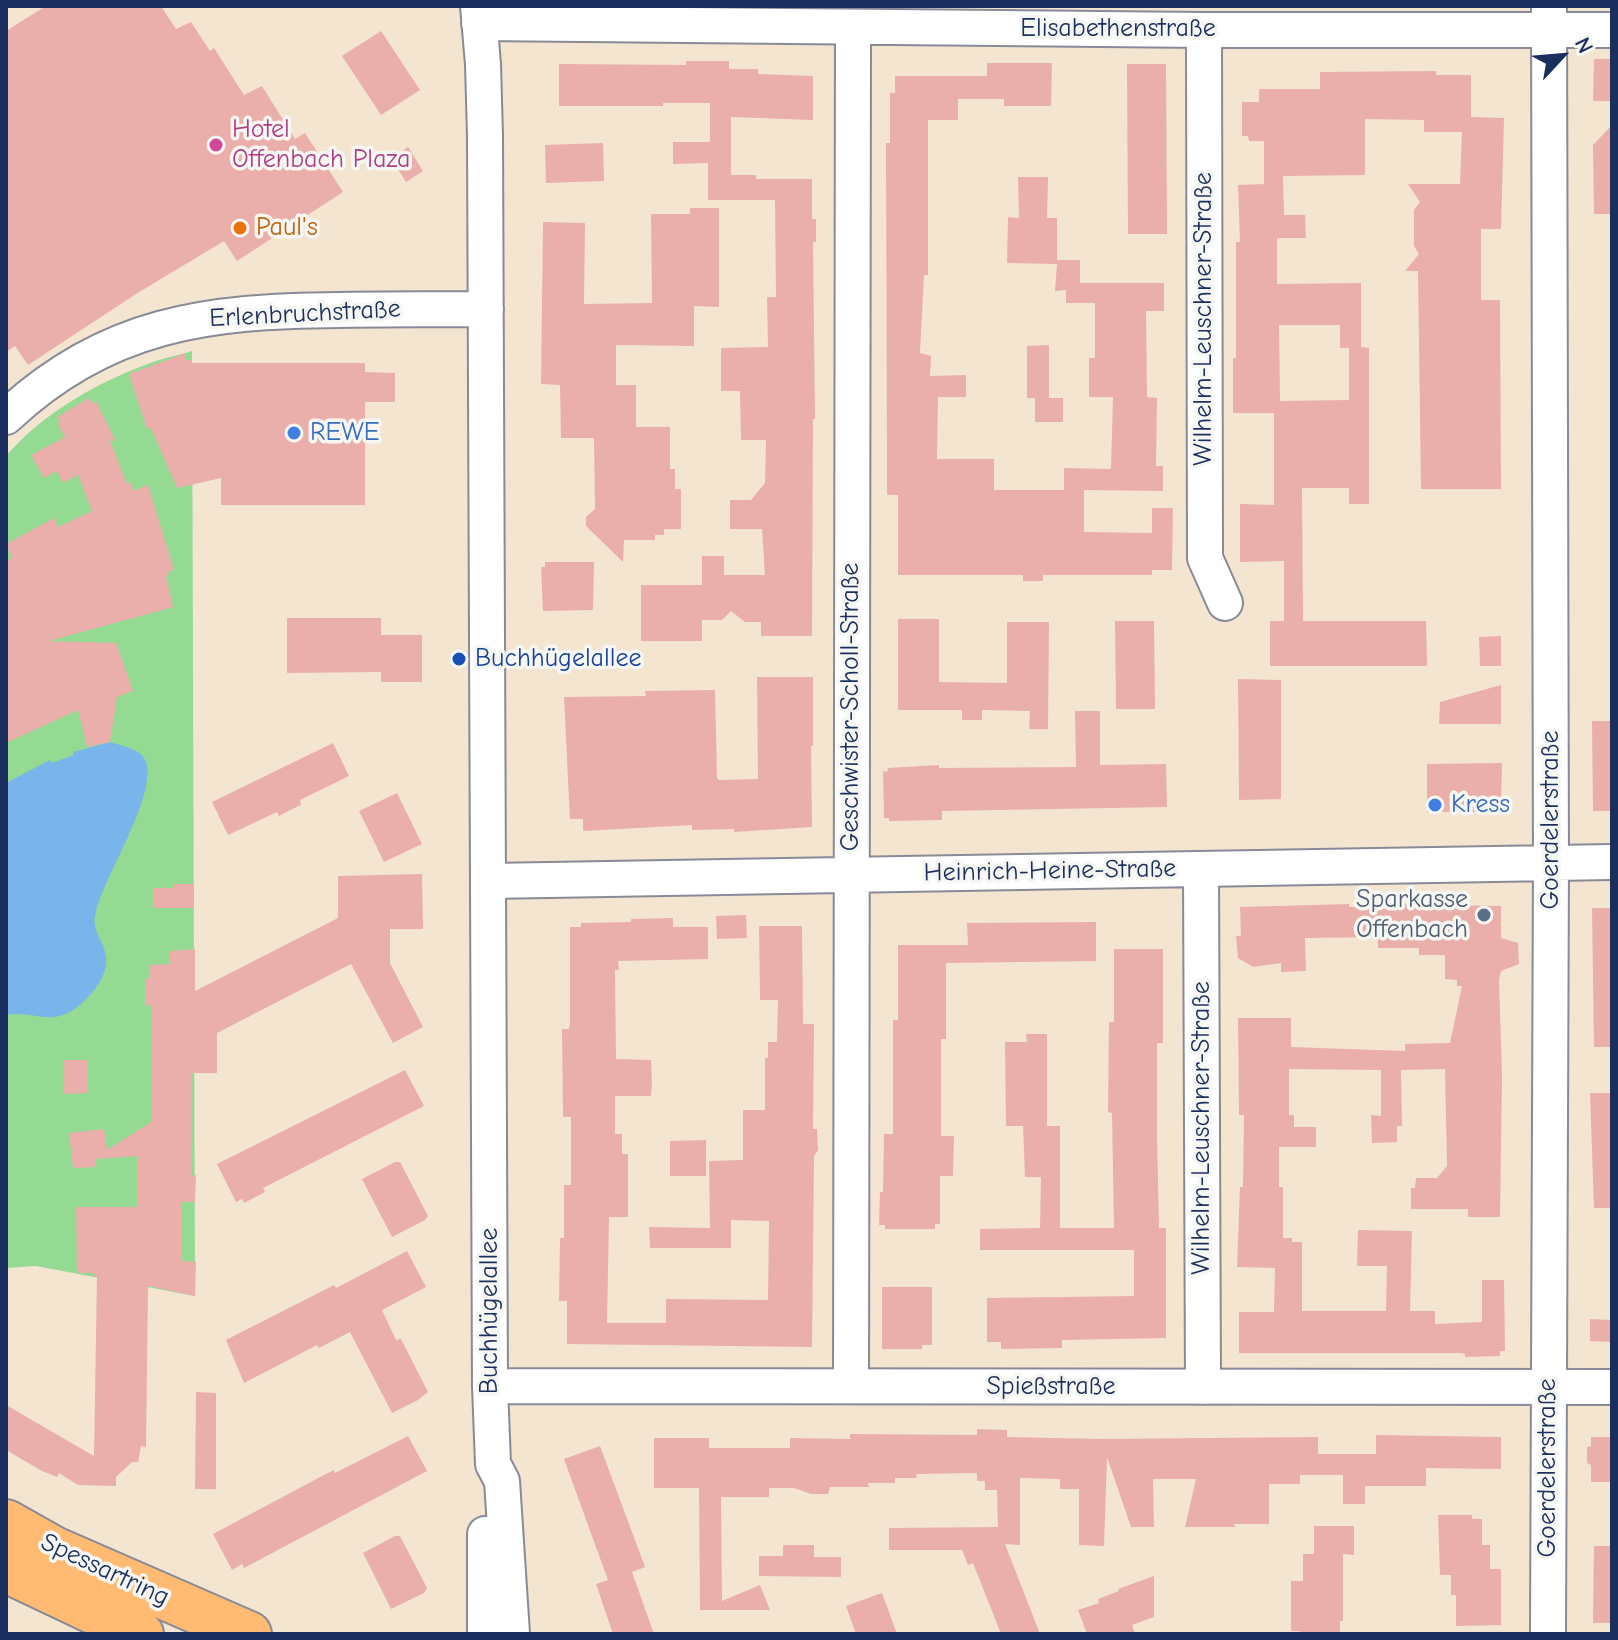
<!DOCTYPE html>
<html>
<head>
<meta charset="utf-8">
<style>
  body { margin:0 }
  #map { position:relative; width:1618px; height:1640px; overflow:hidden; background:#f4e5d1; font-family:"Comic Neue",sans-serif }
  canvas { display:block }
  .frame { position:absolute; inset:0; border:8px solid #1b2f5e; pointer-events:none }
  .north { position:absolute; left:1522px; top:16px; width:80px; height:80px; -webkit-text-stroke:6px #f6f6f2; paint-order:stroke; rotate:64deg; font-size:22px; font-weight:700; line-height:32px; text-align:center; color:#1b2f5e }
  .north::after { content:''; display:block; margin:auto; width:28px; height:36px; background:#1b2f5e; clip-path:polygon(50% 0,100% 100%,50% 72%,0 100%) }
</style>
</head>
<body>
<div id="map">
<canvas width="1618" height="1640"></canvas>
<div class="frame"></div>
<div class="north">N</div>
</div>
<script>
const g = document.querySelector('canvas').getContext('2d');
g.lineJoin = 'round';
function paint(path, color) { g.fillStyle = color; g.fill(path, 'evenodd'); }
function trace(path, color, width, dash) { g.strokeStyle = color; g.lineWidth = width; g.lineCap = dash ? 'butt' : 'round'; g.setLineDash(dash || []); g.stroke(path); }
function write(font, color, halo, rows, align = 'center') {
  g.font = font + ' "Comic Neue",sans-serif'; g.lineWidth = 7; g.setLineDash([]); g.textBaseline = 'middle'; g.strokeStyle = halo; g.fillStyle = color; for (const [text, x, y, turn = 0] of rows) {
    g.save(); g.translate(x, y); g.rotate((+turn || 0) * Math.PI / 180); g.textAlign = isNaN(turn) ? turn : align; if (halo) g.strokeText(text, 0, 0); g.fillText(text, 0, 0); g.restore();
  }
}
const green = new Path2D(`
  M192,351L195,1296L36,1266L6,1268V456C44,412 101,380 156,361C168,357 180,355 192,351Z`);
const water = new Path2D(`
  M110,742C122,746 142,749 146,762C157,795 105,875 96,911C90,931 104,939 106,957C109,975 90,998 76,1008C50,1027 34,1010 6,1015V783L50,760L52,763L74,755L73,752Z`);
const building = new Path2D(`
  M46,6H161L176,29L191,22L210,51L214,48L244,95L262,86L295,139L305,133L343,192L237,261L224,241L136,294L28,365L15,346L6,352V31Z
  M381,31L420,90L381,115L342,56Z
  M1594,59H1612V101H1593Z
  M686,61H729V69H758V74L813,76V120L731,117V175H756V179H812V219H816V242H813L815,419H813L812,636H761V622H745L731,611L722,620H702V641H641V585H702V556H724V575H765L762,529H730V500H751L765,483L766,440H741L740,391H721V348L768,347L767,297H776L775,200H708V163L673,164V142H710V103H663V106H559V64L686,65Z
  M987,63H1052L1051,106H1004V99H958V120H928V275H924L920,353L931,356L930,376L966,375V397H938L937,459H994V490H1064V468L1111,469L1113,397H1089V358H1095V303H1066V290L1055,291L1057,264L1007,263L1008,217L1019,218L1018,177H1048L1047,218H1057V260H1080V283H1164V311H1146L1147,397L1157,398L1156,466H1163V491L1084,490V532L1152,533V508H1173L1172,570H1152V575H1043V581H1023V575H898V495H887V478L886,143H890V93H895V76H987Z
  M1127,64H1166L1167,234H1128Z
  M1436,71V75H1471V117L1504,118L1501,229H1481V300H1500L1501,489H1421L1418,271H1405L1419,254L1414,246V210L1420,202L1408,184H1460L1462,132H1424V120L1365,119V175L1283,176L1284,215H1305L1306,238H1277V284L1361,283V347L1369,348V504H1349V488H1302L1303,621H1426L1427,666H1270V621H1284V561L1240,562V504L1274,505V413H1233V358H1236V242H1240L1238,185L1264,184V141H1249L1248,136H1242V102H1259V89H1320V72ZM1279,325H1340V348H1349V400L1280,401Z
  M1612,125V214H1594L1593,145Z
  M603,143L604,181L546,183L545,145Z
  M408,147L423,171L406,182L391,158Z
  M690,208H719V307L694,306V346L616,345V385H636V427H670V469H675V489H681V529H664V535H655V540H624L623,562L586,526V517L595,509L594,438H561L560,385L541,384L543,222L585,223L584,304L652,303L651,214H690Z
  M1049,345V398H1063V422H1035V398H1027V346Z
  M186,353V360H192V363H365V372L395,373V402H365V505H221V478L177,488L151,428L147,429L129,374Z
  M89,398L92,403L96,401L115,440L110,441L127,484L131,482L134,491L148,485L174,570L168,572L169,575L166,576L173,607L49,641L116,643L133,691L117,697L110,742L87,747L78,710L6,743V561L12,558L6,544L54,518L58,527L92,511L78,475L63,483L57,471L44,478L31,455L65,437L57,423L60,421L57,417Z
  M545,562H594L593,610L543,611L541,567H545Z
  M287,618H381V635H422V682H381V672L287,673Z
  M898,619H939V682L1007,683V622H1049L1048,729H1029L1030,711L982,710V720H962V710H898Z
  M1115,621H1154L1155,709H1116Z
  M1501,636V666H1480L1479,637Z
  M757,677H813V746H811L812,827L734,832V829L692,830V825L583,831V819H570L564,697L646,696L645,691L715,690L717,778L719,780L758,779Z
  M1238,679L1281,680V799L1239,800Z
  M1501,685V724H1439L1440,702Z
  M1075,711H1100V765L1166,764L1167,807L942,811V820L889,821V818H884L883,771L887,772L888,768L939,765V768L1076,767Z
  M1592,721H1612V811H1593Z
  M333,743L349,776L300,800L301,805L290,810L279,816L277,812L228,835L212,802Z
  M1502,763L1501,812H1427V764Z
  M397,793L422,844L384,862L359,811Z
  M422,874L423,929H390V963L423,1027L393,1043L351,964L217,1033V1073H191L192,1176L196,1175L195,1202H182V1261L196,1262L195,1296L148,1286L146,1447L141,1446L138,1462H132L116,1477V1486L78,1485L59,1473L57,1477L42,1471L6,1450V1405L94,1456L97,1276H94V1273H77L76,1207H137V1156L96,1159V1167L73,1168L69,1133L104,1129L107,1150L151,1122V1005L145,1006V979L150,978L149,965L170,964L169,951L195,949V991L338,918V876Z
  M173,884H194V908H153V888H173Z
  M1349,904V907H1402V904L1501,906V938L1518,943L1519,964L1501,971L1499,980L1502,1076L1500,1217H1468V1209H1411V1188H1415L1416,1178H1437L1447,1166L1445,1069L1401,1070L1402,1126H1397V1142L1372,1143L1371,1115L1381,1116V1070L1289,1069V1115H1294V1127H1316V1147H1279V1187H1283V1238H1292V1242H1302V1311H1386L1387,1266H1357L1358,1230L1412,1231L1410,1311H1435V1324L1482,1322V1280H1504L1505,1351H1500V1356L1465,1357V1354L1460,1353H1239V1312H1274L1275,1268L1237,1267L1240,1187H1243L1244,1115H1239L1238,1018H1291V1047L1405,1051V1044L1450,1043L1462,986H1457V980L1445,979V955H1419V948H1378V937L1305,938L1306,971L1281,972V963L1253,967L1238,958L1236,936H1241L1240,907Z
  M1592,908H1612V1047H1594Z
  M746,915L747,938L717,939L716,916Z
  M673,918V927H708V959L618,961L619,970H615L616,1059L651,1060L652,1083L651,1096H615V1134H622V1154H628V1217H609L607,1323H666V1299L768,1300L769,1221L731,1220V1248H650L649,1227L710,1228L709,1161L743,1160V1110H765V1058H768V1042H777L778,1000H760L759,926H802L803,1024H814L813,1129H817L818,1150L814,1156L812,1347L567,1344V1301H559L560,1238H564V1185H571V1117H563L562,1029H569L570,1024V927H581V923L631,922V919Z
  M1096,922V961L946,963V1039H941V1136H954L953,1176H940V1224H935V1229H885V1225H879L880,1192H883L884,1134H893V1020H898V945H968L967,923Z
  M1114,949H1163V1043H1157V1137L1159,1228H1166V1338L1062,1340V1348L1001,1349V1342H987V1298L1134,1296V1250H980V1229L1040,1228L1041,1177H1025L1023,1126H1006L1005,1042H1027L1026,1034H1047V1126H1060V1228H1114L1112,1113L1108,1112L1109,1022H1114Z
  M63,1060H87V1093L64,1094Z
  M405,1070L424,1106L263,1188L265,1192L252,1199L244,1203L242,1199L236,1202L217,1164Z
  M1590,1093H1612V1208H1594Z
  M706,1140V1176H670V1141Z
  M395,1162H400L428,1216L425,1220L392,1237L362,1179Z
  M407,1251L426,1287L382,1310L396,1340L401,1339L428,1392L418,1400L392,1413L350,1332L319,1348L317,1345L244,1383L226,1340L334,1285L336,1288Z
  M882,1287H932V1345H922V1349H882Z
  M1590,1319L1612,1320V1342L1590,1341Z
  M196,1392L216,1393V1489H195Z
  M977,1429L1007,1430V1437L1101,1439L1318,1437V1454H1376V1435L1501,1437V1469L1426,1468V1486H1365V1504H1343V1475H1300V1484H1269V1524H1234L1235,1527H1185L1196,1479H1153L1154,1527H1131L1107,1457L1104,1546L1079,1545V1489H1060V1479L1020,1478V1545L1005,1544L1040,1634H1001L973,1563L968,1565L962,1550H889V1528L998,1527L997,1490H985V1481H977V1473L916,1474L917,1478H895V1483H868L869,1487H830L828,1494H811L794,1488H769V1497H721L722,1601L760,1585L770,1610H700L699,1488H654V1438H709V1448H790V1438L850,1439V1434L977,1435Z
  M408,1436L427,1471L244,1568L242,1564L232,1570L213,1534L324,1475L334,1470L335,1473Z
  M1591,1437H1612V1482H1591V1465L1587,1463V1447L1591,1446Z
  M600,1446L645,1567L632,1572L654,1634H613L596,1584L608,1580L564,1459Z
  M1438,1515H1472V1519H1482V1545H1490V1569H1501V1625L1456,1626V1595H1451V1575H1440Z
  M1314,1526H1354V1555L1343,1554V1621H1340V1634H1300V1631H1291V1581H1303V1554H1314Z
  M395,1536H400L427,1588L424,1593L391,1609L363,1553Z
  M783,1545H814V1557H841V1577L759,1576V1556H783Z
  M1594,1546H1612V1623H1593Z
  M1154,1576V1617L1132,1625L1135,1634H1087L1078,1610L1099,1603L1098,1599L1119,1591L1118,1589Z
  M882,1593L897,1634H856L846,1606Z`);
const minor = new Path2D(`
  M478,6L483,64L485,136L490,1386L493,1464L502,1481L512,1634
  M479,23L1204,30H1612
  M1204,30L1205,558L1225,603
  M6,417C106,323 208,311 339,310C388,309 437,309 486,309
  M1201,869L1203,1387
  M489,881L1612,862
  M490,1386L1612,1387
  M851,1386L853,27
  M485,1634V1534
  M1548,1634L1551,863L1549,6`);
const major = new Path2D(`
  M6,1522L54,1549L249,1634
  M6,1570L141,1634`);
const markers = [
  [216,145,8,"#d1479c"],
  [240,228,8,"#e8710a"],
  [294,433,8,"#3f7fe0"],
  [459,659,8,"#1a4fb4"],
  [1435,805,8,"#3f7fe0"],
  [1484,915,8,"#5c6f8a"]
];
const streetNames = [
  ["Elisabethenstraße",1118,29],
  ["Erlenbruchstraße",305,314,-3],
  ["Wilhelm-Leuschner-Straße",1204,319,-90],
  ["Geschwister-Scholl-Straße",851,707,-90],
  ["Goerdelerstraße",1551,820,-90],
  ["Heinrich-Heine-Straße",1050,871,-1],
  ["Wilhelm-Leuschner-Straße",1202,1128,-90],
  ["Buchhügelallee",490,1311,-90],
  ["Spießstraße",1051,1387],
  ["Goerdelerstraße",1548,1468,-90],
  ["Spessartring",105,1570,25]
];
const hotelNames = [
  ["Hotel",232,130],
  ["Offenbach Plaza",232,160]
];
const foodNames = [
  ["Paul's",256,228]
];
const shopNames = [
  ["REWE",310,433],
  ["Kress",1451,805]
];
const transitNames = [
  ["Buchhügelallee",475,659]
];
const serviceNames = [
  ["Sparkasse",1468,900],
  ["Offenbach",1468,930]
];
paint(green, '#94da93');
paint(water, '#79b4ea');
paint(building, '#eaafaa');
trace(minor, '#888a98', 38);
trace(major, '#888a98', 48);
trace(minor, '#fff', 34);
trace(major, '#febb71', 44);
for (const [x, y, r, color] of markers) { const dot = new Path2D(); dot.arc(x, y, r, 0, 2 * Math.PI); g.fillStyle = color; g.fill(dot); trace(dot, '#f6f6f2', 3); }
write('26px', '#1b2f5e', '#f6f6f2', streetNames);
write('26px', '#b23c85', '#f6f6f2', hotelNames, 'left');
write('26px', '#c56008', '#f6f6f2', foodNames, 'left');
write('26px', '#366cbe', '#f6f6f2', shopNames, 'left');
write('26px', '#164399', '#f6f6f2', transitNames, 'left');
write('26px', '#4e5e75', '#f6f6f2', serviceNames, 'right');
</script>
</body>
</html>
